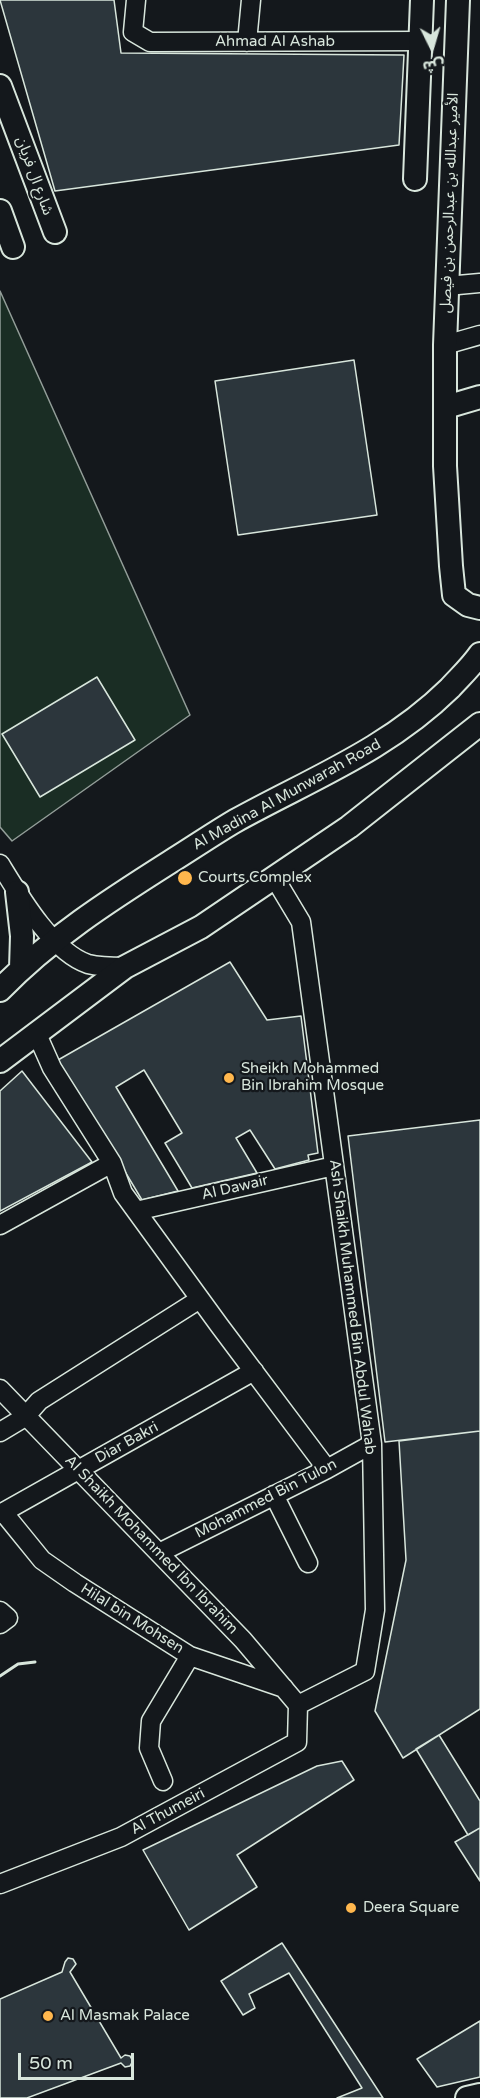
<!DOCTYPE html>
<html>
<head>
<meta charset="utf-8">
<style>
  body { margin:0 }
  #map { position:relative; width:480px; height:2098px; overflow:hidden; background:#14181c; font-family:"Varela Round","Noto Sans Arabic",sans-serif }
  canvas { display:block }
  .north { position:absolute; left:402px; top:18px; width:60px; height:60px; -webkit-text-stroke:4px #14181c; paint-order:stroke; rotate:175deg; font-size:16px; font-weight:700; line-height:24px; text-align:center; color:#d8e6dc }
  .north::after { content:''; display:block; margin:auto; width:21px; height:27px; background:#d8e6dc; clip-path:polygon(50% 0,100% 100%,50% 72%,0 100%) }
  .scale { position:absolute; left:18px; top:2053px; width:116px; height:27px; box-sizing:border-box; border:3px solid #d8e6dc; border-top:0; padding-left:8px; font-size:18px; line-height:21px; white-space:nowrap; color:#d8e6dc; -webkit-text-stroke:4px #14181c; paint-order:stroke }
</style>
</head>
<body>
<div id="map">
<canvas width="480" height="2098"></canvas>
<div class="north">ش</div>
<div class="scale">50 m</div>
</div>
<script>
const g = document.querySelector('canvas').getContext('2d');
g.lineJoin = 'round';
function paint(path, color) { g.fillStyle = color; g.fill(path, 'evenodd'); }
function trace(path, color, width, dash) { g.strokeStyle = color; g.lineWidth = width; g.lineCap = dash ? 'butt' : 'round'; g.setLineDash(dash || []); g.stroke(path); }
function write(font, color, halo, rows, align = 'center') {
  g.font = font + ' "Varela Round","Noto Sans Arabic",sans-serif'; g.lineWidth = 4.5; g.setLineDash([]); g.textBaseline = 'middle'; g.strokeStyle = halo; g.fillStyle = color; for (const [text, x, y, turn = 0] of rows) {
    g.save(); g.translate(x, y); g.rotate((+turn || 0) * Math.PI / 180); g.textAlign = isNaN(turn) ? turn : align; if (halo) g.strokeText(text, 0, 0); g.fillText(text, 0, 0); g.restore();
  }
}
const green = new Path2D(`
  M0,291L190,715L12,841L0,827Z`);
const building = new Path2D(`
  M0,0H114L121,53L404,55L399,145L55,191Z
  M354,360L377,515L238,535L215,381Z
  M97,677L135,740L40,797L2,734Z
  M230,962L267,1020L301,1016L318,1153L308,1155L309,1160L275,1169L250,1130L236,1138L257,1173L192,1188L165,1143L182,1133L144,1070L116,1087L178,1191L142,1200L58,1060Z
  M22,1071L92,1162L0,1211V1091Z
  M480,1120V1431L385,1442L348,1136Z
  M480,1431V1709L403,1758L375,1711L406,1560L399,1441Z
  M439,1735L480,1801V1828L468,1835L416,1749Z
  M342,1761L354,1780L237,1855L257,1887L189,1930L143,1850L317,1766Z
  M480,1828V1881L455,1842Z
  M282,1943L383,2098H337L362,2088L289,1973L249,1994L255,2008L243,2015L221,1981Z
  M68,1958L73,1959L76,1964L70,1972L121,2058L125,2055L130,2056L133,2061L130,2066L125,2067L121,2063L27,2098H0V1999L62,1972L65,1962Z
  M480,2021V2077L437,2087L417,2059Z`);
const minor = new Path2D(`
  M136,0L133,32L150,42L421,41
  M247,42L251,0
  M447,286L480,283
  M445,345L480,335
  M0,864C19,895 52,952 88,964C100,967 113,967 125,967
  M274,877L301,922L372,1444L375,1610L365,1671L298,1705
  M36,1032L52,1068L112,1163L123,1193L219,1325L327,1469
  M136,1211L334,1166
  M0,1225L112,1163
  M0,1389L243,1640L298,1705
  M0,1432L25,1417L39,1401L200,1299
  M274,1495L308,1563
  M3,1512L42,1560L75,1583L190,1656L284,1688
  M0,1514L254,1371
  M159,1553L327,1469L372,1444
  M0,1611L8,1618L0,1624
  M163,1781L149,1748L151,1721L190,1656
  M0,1884L121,1837L297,1742L298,1705`);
const major = new Path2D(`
  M458,0L445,345V466L451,566L454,595L468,605L480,608
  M0,86L55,232
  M415,179L422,0
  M0,211L13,247
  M446,407L480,397
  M17,892L22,936L21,968
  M0,990C49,939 110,900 170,862C191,849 213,834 235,821C311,779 387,750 450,688C460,677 471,667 480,654
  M0,1061L125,967L201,927L349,827L480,724
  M467,2098L480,2095`);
const wall = new Path2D(`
  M0,1676L18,1664L35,1662`);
const markers = [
  [185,878,8,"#ffb74d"],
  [229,1078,6,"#ffb74d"],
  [351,1908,6,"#ffb74d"],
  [48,2016,6,"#ffb74d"]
];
const streetNames = [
  ["Ahmad Al Ashab",275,42],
  ["شارع ال فريان",34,176,70],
  ["الأمير عبدالله بن عبدالرحمن بن فيصل",450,203,-88],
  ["Al Madina Al Munwarah Road",287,795,-29],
  ["Al Dawair",235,1188,-13],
  ["Ash Shaikh Muhammed Bin Abdul Wahab",352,1307,83],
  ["Diar Bakri",127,1443,-29],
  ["Mohammed Bin Tulon",266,1499,-27],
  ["Al Shaikh Mohammed Ibn Ibrahim",151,1545,46],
  ["Hilal bin Mohsen",132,1619,32],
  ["Al Thumeiri",168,1812,-28]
];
const poiNames = [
  ["Courts Complex",198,878],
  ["Sheikh Mohammed",241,1069],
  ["Bin Ibrahim Mosque",241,1086],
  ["Deera Square",363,1908],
  ["Al Masmak Palace",60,2016]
];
paint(green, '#1a2d24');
trace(green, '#939e99', 1.5);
paint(building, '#2c363c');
trace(building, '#d8e6dc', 1.5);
trace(minor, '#d8e6dc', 21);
trace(major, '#d8e6dc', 26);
trace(minor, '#14181c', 18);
trace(major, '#14181c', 22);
trace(wall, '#d8e6dc', 3);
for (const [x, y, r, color] of markers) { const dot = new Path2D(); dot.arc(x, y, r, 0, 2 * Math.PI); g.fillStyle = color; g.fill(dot); trace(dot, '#14181c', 2); }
write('15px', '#d8e6dc', '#14181c', streetNames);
write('15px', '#d8e6dc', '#14181c', poiNames, 'left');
</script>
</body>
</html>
